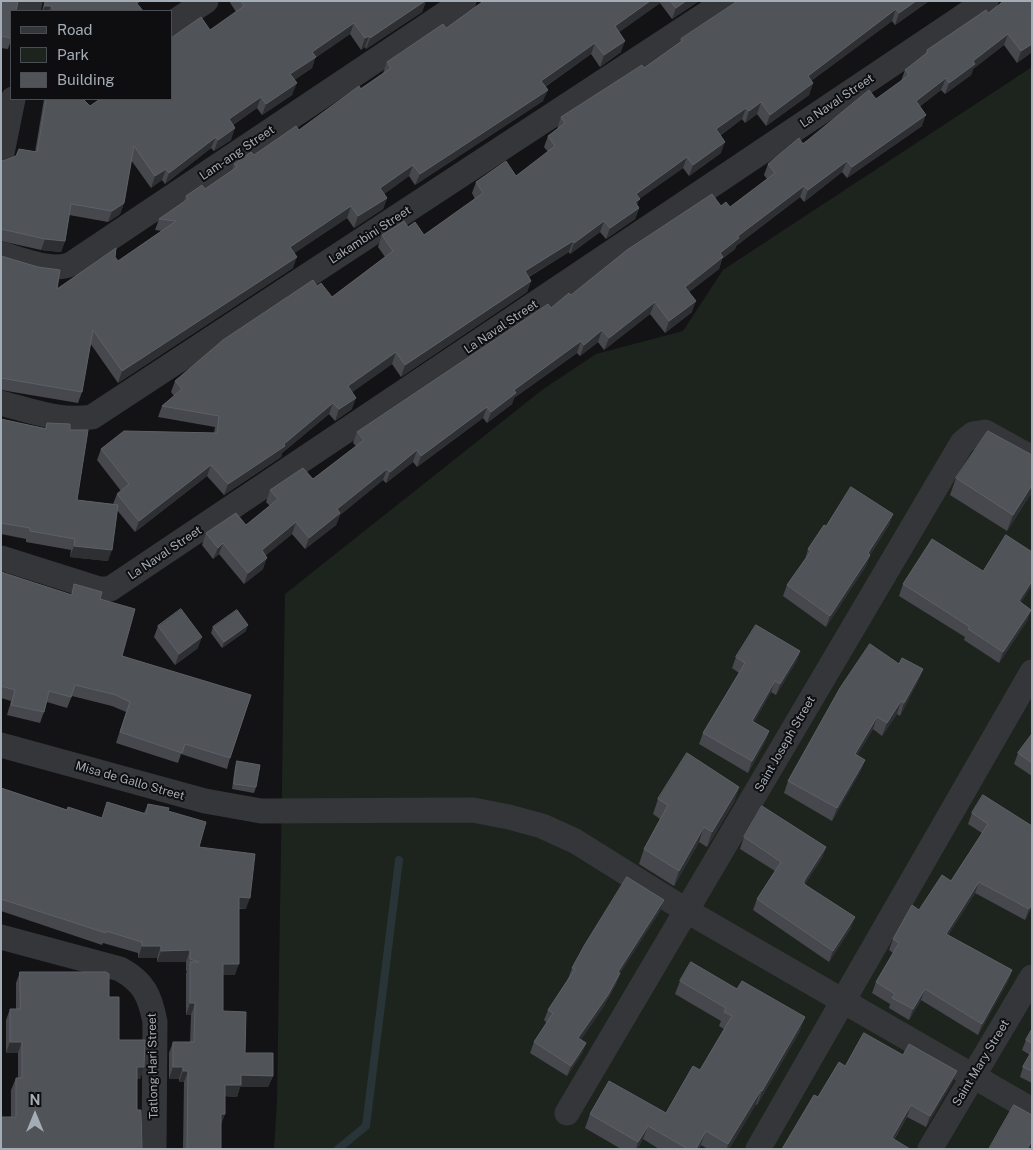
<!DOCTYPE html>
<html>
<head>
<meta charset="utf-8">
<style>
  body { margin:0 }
  #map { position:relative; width:1033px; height:1150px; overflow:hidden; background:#131315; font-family:"Public Sans",sans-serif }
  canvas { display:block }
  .frame { position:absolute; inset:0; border:2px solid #a4acb5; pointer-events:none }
  .legend { position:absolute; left:10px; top:10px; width:162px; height:90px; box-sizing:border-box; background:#0e0e10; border:1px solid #4a4d52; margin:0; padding:6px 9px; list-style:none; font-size:15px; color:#a4acb5 }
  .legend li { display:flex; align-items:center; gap:10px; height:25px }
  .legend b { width:25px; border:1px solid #4a4d52 }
  .north { position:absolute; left:10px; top:1090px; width:50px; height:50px; -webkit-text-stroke:4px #0e0e10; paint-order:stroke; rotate:0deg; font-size:14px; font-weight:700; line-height:20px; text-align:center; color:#a4acb5 }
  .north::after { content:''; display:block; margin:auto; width:18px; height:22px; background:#a4acb5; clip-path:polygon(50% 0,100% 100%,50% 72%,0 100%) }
</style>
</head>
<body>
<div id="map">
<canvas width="1033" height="1150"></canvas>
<div class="frame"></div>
<ul class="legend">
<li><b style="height:6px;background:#34363a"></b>Road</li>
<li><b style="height:14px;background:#1d241d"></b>Park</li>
<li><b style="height:14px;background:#505358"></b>Building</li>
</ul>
<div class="north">N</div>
</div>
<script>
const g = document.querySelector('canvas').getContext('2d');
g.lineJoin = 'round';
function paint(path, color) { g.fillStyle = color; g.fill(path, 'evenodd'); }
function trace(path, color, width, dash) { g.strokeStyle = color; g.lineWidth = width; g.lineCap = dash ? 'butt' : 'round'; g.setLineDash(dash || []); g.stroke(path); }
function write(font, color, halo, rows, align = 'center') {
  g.font = font + ' "Public Sans",sans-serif'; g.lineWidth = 4; g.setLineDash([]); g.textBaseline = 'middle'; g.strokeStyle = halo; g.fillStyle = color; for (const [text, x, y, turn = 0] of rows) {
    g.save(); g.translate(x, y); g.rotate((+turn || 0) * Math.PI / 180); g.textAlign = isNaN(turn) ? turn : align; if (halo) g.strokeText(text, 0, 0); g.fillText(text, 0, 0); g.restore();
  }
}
const green = new Path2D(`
  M1032,67V1149H274L277,1102L285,594L542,390L596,354L683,331L723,270Z`);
const stream = new Path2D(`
  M338,1149L366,1126L399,860`);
const minor = new Path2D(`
  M28,11L30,1
  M171,24L206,1
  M1,158L13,99
  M1,254C22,259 54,274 73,263L464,1
  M1,403C31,411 61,422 92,417L726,1
  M1,558L99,589H110L986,1
  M1,745L205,801L261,811L473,810L509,817L542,826L575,841L687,911L1032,1110
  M1,937L120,969C144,982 150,996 155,1022L154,1149
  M567,1113L962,443L973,434L985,432L1032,458
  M758,1149L1032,672
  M930,1149L1032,977`);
const wall = new Path2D(`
  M1,1L11,11V40L8,49L1,48Z
  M43,1H141L137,4L143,11H42L44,3Z
  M229,1H426L422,12L366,49L365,47L361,50L350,34L315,58L312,68L294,80L292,95L262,115L257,108L233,125L231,140L214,151L211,148L165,184L162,180L151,188L131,160L124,203L120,214L108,222L69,215L65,241L61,252L41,250L1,241V160L3,161L35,152L44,99L90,106L171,99L210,30L236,12Z
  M484,1H699L672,19L660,3L619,32L621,52L600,67L591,54L545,87L543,101L415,185L409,176L384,194L387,198L383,209L354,228L347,218L294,253L293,268L118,383L90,343L82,392L78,403L1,390V256L57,289L115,257L118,261L162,231L155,230L159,219L184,201L186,196L205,189L232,171L234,164L254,155L299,130L383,73L387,62L446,28Z
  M738,1H929L895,25L892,21L811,81L813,83L809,95L766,126L757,114L745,123L742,119L721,135V153L689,176L683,168L639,199L637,205L639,208L635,219L606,239L600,232L570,254L569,252L529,277L531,281L527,292L401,377L392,364L352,392V409L335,421L329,414L282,453L281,457L224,495L207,476L135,532L117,510L108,561L70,557L71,550L26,542V539L1,534V419L45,428L47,423L70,430L77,500L113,504L117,494L121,491L97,460L101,449L214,433L215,427L158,417L162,406L174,396L171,392L175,381L317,286L332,297L385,257L378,247L382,235L408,227L424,235L475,199L472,193L476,182L516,176L548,152L544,147L548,136L557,129L561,117L644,68L680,42L681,39Z
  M1032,1V52L1017,63L1004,45L973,69L971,75L945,94L941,90L920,106L922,126L847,178L842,172L804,202L800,197L736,246L735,249L722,259L719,269L689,292L692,312L665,333L650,314L604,350L598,342L580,356L577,353L514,398L512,404L487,423L483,418L417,467L413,462L386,483L383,480L340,515L336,525L305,549L292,534L266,555L263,569L244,584L219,554L213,559L202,545L206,533L246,525L270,506L266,502L270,490L313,479L356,446L353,443L357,432L571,295L721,206L730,207L767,179L764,175L768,164L876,99L901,81L905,70L925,54L927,50L988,13Z
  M1032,455V492L1007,531L950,495L956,478Z
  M893,514L889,525L870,555L866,566L826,627L783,596L787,585L805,560L808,549L826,526Z
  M1,572L71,595L74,584L100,599L122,656L230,758L227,769L181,754L178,763L116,743L126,712L112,706L72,696L67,708L47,702L44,712L40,723L7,715L11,701L1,698Z
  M903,584L1021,603L1031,610L1027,621L999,663L964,640L965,637L899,596Z
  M158,626L198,648L175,665L154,637Z
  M213,627L246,631L222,648L211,633Z
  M800,651L796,662L776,695L771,692L754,722L769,731L765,742L748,773L699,744L703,733L739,673L732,668L736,657Z
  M899,664L923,669L918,681L900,716L897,714L882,736L873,729L857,755L865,760L860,772L832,821L784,793L788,781Z
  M1032,734V776L1014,764L1018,753Z
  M237,761L256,787L254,793L232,789L235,767Z
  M739,787L734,802L707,847L699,842L674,886L639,864L644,849L660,819L653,814L658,799Z
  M1,788L67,810L102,818L107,802L144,813L148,804L168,811L199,847L246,909H239L235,975H223V1011L245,1053L273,1076L268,1087H240L237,1097L225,1096V1114L221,1124V1149H183L184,1082H179V1079H169V1053L173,1042H190L191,1015H186V973L187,971H186V962H157V958H138V953L103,943L102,945L1,911Z
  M972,813L1032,826V907L1025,920L975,893L948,935L1012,970L1008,981L978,1035L921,1000L909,1020L889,1008L890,1004L872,993L876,982L893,953L889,950L893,939L919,910L951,881L982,833L968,824Z
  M744,837L826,847L822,858L805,884L851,928L829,962L753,910L757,899L775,871L740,849Z
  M664,900L660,911L620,973L616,984L604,1006L581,1039L586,1043L582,1053L567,1076L530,1053L534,1042L547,1023L544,1020L548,1010L568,979L572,968Z
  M20,972L109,997L119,1040L144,1067L140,1079H137V1110L11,1117V1090L16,1078H18V1053H6V1020L10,1009H16V983Z
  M680,981L800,1031L757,1105L756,1104L729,1149H708L701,1145L699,1149H659L643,1139L637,1149H621L585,1128L590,1114L666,1113L700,1070L724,1029L719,1026L721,1021L675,994Z
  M1032,1029V1083L1020,1077L1023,1067L1030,1055L1022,1050L1026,1040Z
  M903,1055L957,1071L952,1083L926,1127L907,1117L894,1140L818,1097L845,1066Z`);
const shadedWall = new Path2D(`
  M425,1H426L422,12L366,49L370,38Z
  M650,1H660V3L611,38L615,26Z
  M686,1H699L672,19L676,8Z
  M916,1H929L895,25L899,13Z
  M45,6H51L49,11H43Z
  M896,9L892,21L803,87L808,76Z
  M354,23L350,34L315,58L312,68L286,86L290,74L312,52Z
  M1008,34L1004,45L973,69L971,75L945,94L949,83L973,61Z
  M369,36L365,47L361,50L365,38Z
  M625,41L621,52L600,67L604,55Z
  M595,43L591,54L537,92L541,81Z
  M1032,44V52L1017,63L1021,51Z
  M946,78L941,90L912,113L916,101Z
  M297,83L292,95L262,115L266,104Z
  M813,83L809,95L766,126L770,115Z
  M548,90L543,101L415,185L420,174Z
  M261,97L257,108L225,130L229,119Z
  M761,102L757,114L745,123L749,111Z
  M746,108L742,119L712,141L716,129Z
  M926,115L922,126L847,178L852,167Z
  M235,128L231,140L214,151L218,140Z
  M216,137L211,148L165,184L169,173Z
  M725,142L721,153L689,176L693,165Z
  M687,157L683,168L639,199L635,210L639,208L635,219L606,239L610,228L636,194Z
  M847,161L842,172L804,202L808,190Z
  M413,165L409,176L376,200L380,188Z
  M166,169L162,180L151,188L155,176Z
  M804,186L800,197L736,246L735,249L722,259L719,269L681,298L685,287L720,253L738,236Z
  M387,198L383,209L354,228L358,216Z
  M124,203L120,214L108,222L112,211Z
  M351,206L347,218L286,259L290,247Z
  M604,221L600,232L570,254L574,243Z
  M45,239L65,241L61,252L41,250Z
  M573,241L569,252L520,282L525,271Z
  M297,257L293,268L118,383L122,371Z
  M531,281L527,292L401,377L405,365Z
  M696,301L692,312L665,333L669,321Z
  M655,302L650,314L604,350L609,338Z
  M602,330L598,342L580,356L584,345Z
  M581,341L577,353L514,398L512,404L487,423L491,412L514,390Z
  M396,352L392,364L344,398L348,386Z
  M356,398L352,409L335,421L339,409Z
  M333,403L329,414L282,453L281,457L224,495L228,484L284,444Z
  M487,407L483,418L417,467L421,456Z
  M417,450L413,462L386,483L390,472Z
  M211,465L207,476L135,532L139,521Z
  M387,469L383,480L340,515L336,525L305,549L309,538L337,509Z
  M1032,485V492L1007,531L1013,515Z
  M893,514L889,525L864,564L868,553Z
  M296,522L292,534L258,562L262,550Z
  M223,543L219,554L213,559L218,548Z
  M74,546L112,550L108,561L70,557Z
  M870,555L866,566L826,627L830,616Z
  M267,558L263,569L244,584L248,573Z
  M1032,581V586L1015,612L1019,601Z
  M1031,610L1027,621L999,663L1003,652Z
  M248,625L246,631L222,648L224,642Z
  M202,637L198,648L175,665L179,654Z
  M800,651L796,662L776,695L780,684Z
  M923,669L918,681L900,716L904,703Z
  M775,681L771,692L748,733L752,721Z
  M901,701L897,714L882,736L887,723Z
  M877,717L873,729L851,767L855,754Z
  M769,731L765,742L748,773L752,761Z
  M865,760L860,772L832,821L837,808Z
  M739,787L734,802L707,847L712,832Z
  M704,827L699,842L674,886L679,871Z
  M826,847L822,858L800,892L804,881Z
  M979,882L975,893L942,945L946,934Z
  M239,897L250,898L246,909L235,908Z
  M664,900L660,911L614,983L618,972Z
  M1032,904V907L1025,920L1029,909Z
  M855,917L851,928L829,962L833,951Z
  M142,946H161L157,958H138Z
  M190,950L186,962H157L161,951Z
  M223,964H239L235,975H219Z
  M1012,970L1008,981L978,1035L982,1024Z
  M620,973L616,984L604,1006L575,1049L578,1038Z
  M925,989L921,1000L909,1020L913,1009Z
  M190,1003H195L191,1015H186Z
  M805,1017L800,1031L757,1105L762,1091Z
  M10,1042H22L18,1053H6Z
  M586,1043L582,1053L567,1076L571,1066Z
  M137,1067H144L140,1079H133Z
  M173,1067H183L179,1079H169Z
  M183,1071H188L184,1082H179Z
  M957,1071L952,1083L926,1127L930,1116Z
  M241,1075L273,1076L268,1087H240L237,1097L220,1096L225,1085Z
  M761,1090L756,1104L729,1149H727L728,1144Z
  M911,1105L907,1117L888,1149L892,1138Z
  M221,1114H225L220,1125Z
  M648,1126L643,1139L637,1149H636L638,1142Z
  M706,1131L699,1149H696Z
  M1032,1141V1146L1030,1149H1027Z`);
const building = new Path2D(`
  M1,1H18L16,11H11V38L1,36Z
  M46,1H135L143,11H54L51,6H45Z
  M241,1H425L370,38L369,36L365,38L354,23L312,52L316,57L290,74L297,83L266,104L261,97L229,119L235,128L218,140L216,137L169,173L166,169L155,176L134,146L124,203L112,211L71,204L65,241L45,239L1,229V160L3,161L16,156L19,149L37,152L46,99H83L90,106L100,99H171V38L201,17L210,30L244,6Z
  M484,1H650L615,26L625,41L604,55L595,43L541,81L548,90L420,174L413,165L380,188L387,198L358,216L351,206L290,247L297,257L122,371L93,330L82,392L1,378V256L38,267L60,270L57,289L116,248L115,257L118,261L176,221L159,219L188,199L186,196L202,185L205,189L237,167L234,164L251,152L254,155L296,126L299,130L359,86L361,89L391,68L387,62L443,24L446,28Z
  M671,1H686L676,8Z
  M738,1H916L899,13L896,9L808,76L813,83L770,115L761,102L749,111L746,108L716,129L725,142L693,165L687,157L636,194L640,199L635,202L639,208L610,228L604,221L574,243L573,241L525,271L531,281L405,365L396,352L348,386L356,398L339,409L333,403L284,444L285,446L228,484L211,465L139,521L117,494L129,484L101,449L124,431L217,433L219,416L162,406L182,389L175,381L223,340L313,280L317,286L321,283L332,297L393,251L382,235L404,221L408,227L415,222L424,235L483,193L476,182L506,161L516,176L555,146L548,136L565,123L561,117L642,65L644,68L682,41L681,39Z
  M1004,1H1032V44L1021,51L1008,34L973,61L975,64L949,83L946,78L916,101L926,115L852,167L847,161L808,190L804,186L738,236L739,238L720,253L723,257L685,287L696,301L669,321L655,302L609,338L602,330L584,345L581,341L514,390L516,393L491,412L487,407L421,456L417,450L390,472L387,469L337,509L340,513L309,538L296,522L262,550L267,558L248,573L223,543L218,548L206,533L236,513L246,525L278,499L270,490L303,468L313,479L364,440L357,432L548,304L551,308L569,293L571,295L627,250L712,194L721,206L726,202L730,207L775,173L768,164L799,138L803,144L869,90L876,99L909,75L905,70L928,52L927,50L986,10L988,13Z
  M1,419L46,429L47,423L70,424V430H88L77,500L118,505L112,550L74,546L75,539L30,531V528L1,523Z
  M988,431L1032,455V485L1013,515L956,478Z
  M851,487L893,514L868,553L870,555L830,616L787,585L811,551L808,549L824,525L826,526Z
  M1006,535L1032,552V581L1019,601L1031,610L1003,652L968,629L970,627L903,584L932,539L983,571Z
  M1,572L72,595L74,584L102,592L100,599L135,609L122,656L251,695L230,758L185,744L182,753L120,732L130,702L116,695L75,685L71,697L49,691L44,712L11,705L15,690L1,686Z
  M181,609L202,637L179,654L158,626Z
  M237,610L248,625L224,642L213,627Z
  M756,625L800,651L780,684L775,681L752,721L769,731L752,761L703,733L745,663L736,657Z
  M870,644L899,664L902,658L923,669L904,703L901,701L887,723L877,717L855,754L865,760L837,808L788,781L840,688Z
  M1032,734V763L1018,753Z
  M687,753L739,787L712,832L704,827L679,871L644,849L668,805L658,799Z
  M237,761L260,765L256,787L234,784Z
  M1,788L67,810L68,807L102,818L107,802L146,814L148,804L169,808L168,811L206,822L199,847L255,854L250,898L239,897V964H223V1011L246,1012L245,1053H273V1076L241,1075V1085H225V1114H221V1149H187L188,1071H183V1067H173V1042H194L195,1003H190V962H199L190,959V950L161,951V946H142V942L106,931V933L1,899Z
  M983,795L1032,826V904L1029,909L979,882L946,934L1012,970L982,1024L925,989L913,1009L892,998L895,994L876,982L899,943L893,939L912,905L919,910L942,875L951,881L988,824L972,813Z
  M762,806L826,847L804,881V884L855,917L833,951L757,899L781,862L744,837Z
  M627,877L664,900L618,972L620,973L608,995L578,1038L586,1043L571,1066L534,1042L553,1013L548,1010L575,969L572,968L584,946Z
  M691,962L737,989L742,981L805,1017L762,1091L761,1090L728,1144L706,1131L696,1149H688L648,1126L638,1142L590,1114L609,1081L666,1113L693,1066L700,1070L732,1016L724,1012L726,1008L680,981Z
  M20,972H106L109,974V997H119V1040H145L144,1067H137V1110H141L142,1149H1V1117H16V1078H22V1042H10V1009H20Z
  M1032,1029V1043L1026,1040Z
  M864,1033L903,1055L909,1044L957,1071L930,1116L911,1105L892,1138L910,1149H782L814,1095L818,1097L839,1062L845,1066Z
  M1032,1051V1071L1023,1067Z
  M1014,1105L1032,1115V1141L1027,1149H989Z`);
const streetNames = [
  ["La Naval Street",837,101,-34],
  ["Lam-ang Street",237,153,-34],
  ["Lakambini Street",370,235,-33],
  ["La Naval Street",501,327,-34],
  ["La Naval Street",165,553,-34],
  ["Saint Joseph Street",785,744,-60],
  ["Misa de Gallo Street",130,781,16],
  ["Saint Mary Street",981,1063,-59],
  ["Tatlong Hari Street",153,1066,-91]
];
paint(green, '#1d241d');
trace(stream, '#293439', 8);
trace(minor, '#34363a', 25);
paint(wall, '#46484d');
paint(shadedWall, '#2d2f32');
paint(building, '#505358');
trace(building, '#5d6167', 1);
write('12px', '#a4acb5', '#0e0e10', streetNames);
</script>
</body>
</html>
